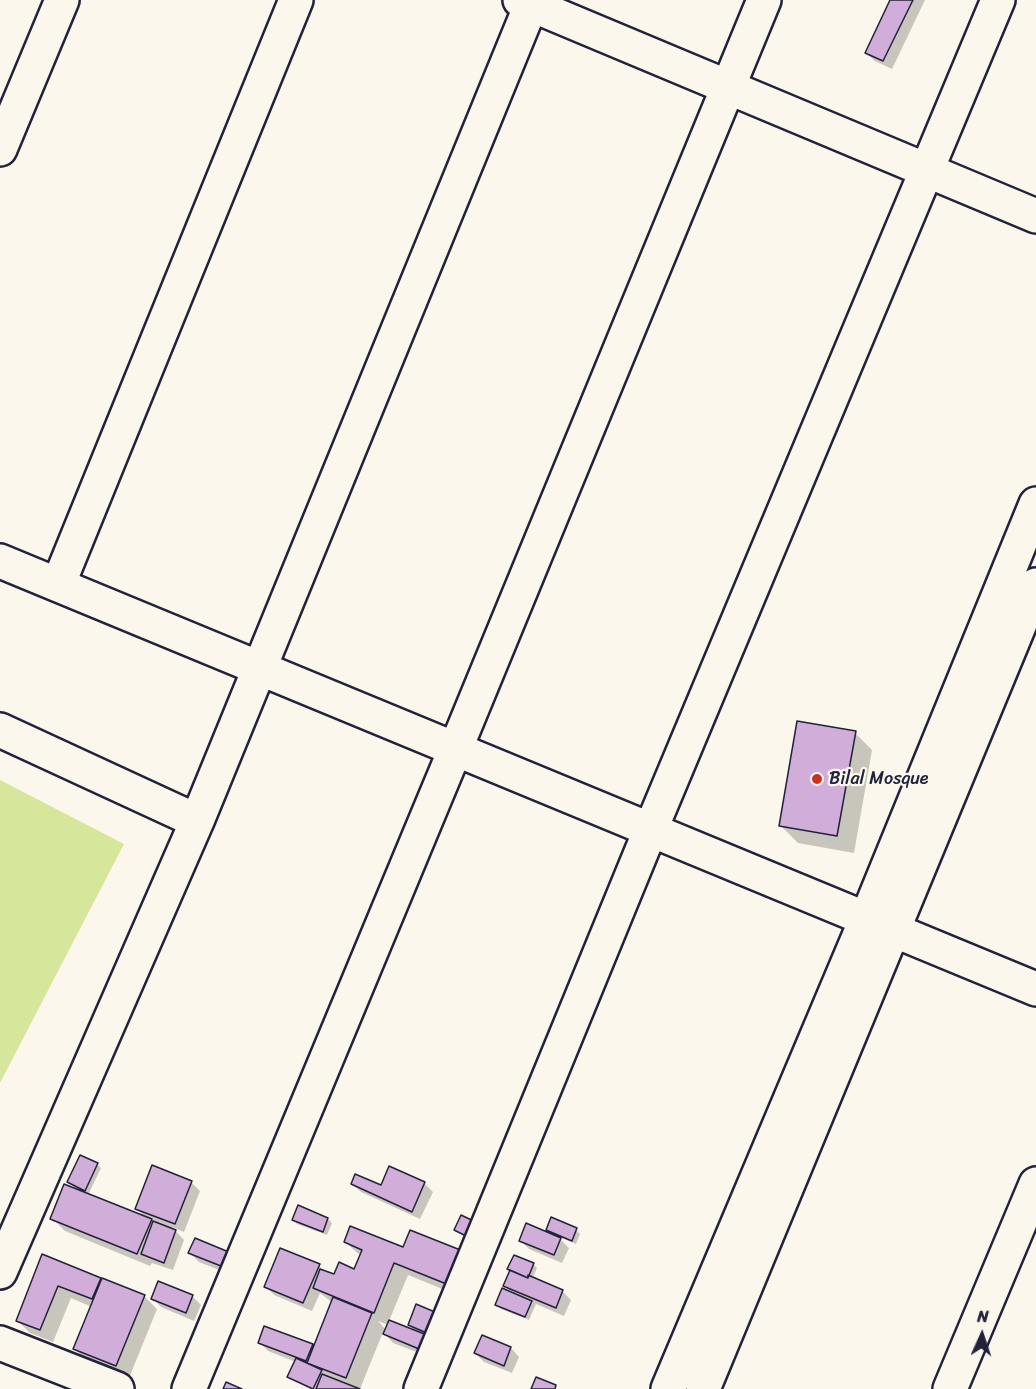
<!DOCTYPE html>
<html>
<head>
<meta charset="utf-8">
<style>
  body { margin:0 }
  #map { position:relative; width:1036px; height:1389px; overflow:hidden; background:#fbf7ec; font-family:Sriracha,sans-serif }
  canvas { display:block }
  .north { position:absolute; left:952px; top:1305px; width:60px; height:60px; -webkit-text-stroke:4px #fbf7ec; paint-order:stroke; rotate:3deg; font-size:16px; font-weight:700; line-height:24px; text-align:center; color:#22223b }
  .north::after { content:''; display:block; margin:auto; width:21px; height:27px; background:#22223b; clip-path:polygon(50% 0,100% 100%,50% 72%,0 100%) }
</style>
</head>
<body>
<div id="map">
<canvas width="1036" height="1389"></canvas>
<div class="north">N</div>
</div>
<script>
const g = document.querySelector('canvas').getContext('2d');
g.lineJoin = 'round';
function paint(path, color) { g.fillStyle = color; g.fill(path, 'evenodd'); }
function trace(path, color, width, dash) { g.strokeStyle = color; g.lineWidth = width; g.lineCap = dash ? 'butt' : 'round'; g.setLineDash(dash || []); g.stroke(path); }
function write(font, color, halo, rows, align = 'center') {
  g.font = font + ' Sriracha,sans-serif'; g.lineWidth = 4.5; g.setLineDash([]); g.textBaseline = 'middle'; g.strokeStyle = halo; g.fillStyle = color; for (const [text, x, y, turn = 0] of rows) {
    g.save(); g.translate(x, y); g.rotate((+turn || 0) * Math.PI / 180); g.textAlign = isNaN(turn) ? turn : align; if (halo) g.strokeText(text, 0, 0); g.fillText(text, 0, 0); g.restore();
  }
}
const green = new Path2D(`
  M0,780L124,844L0,1083Z`);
const shadow = new Path2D(`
  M891,0H925L892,69L875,61L866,53Z
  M855,733L872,750L854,853L798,843L781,826Z
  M97,1164L101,1168L88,1195L147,1219L137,1209L191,1182L200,1191L184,1232L172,1227L184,1240L173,1270L152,1263L150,1266L65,1231L52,1218L78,1191L69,1182Z
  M424,1183L433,1192L420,1219L361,1192L352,1184L381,1187Z
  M298,1207L328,1219L332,1223L327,1235L297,1224L293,1220Z
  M552,1219L576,1230L580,1234L576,1244L557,1236L569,1248L562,1263L529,1249L521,1241L555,1237L548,1230Z
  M196,1240L239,1278L199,1262L190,1253Z
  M345,1242L403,1249L472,1301L408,1275L389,1321L417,1333L409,1325L417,1306L440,1361L393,1343L383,1332L360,1389H310L289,1377L296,1362L268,1351L260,1343L312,1345L314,1348L333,1303L320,1293L312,1311L274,1295L266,1286L319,1266L326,1273L335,1276L355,1271L361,1256ZM378,1321L388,1325L386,1330Z
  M43,1256L102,1281L144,1296L157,1309L129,1378L88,1362L75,1349L92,1307L71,1298L53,1342L30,1333L17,1320Z
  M533,1264L537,1268L532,1279L562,1291L571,1300L564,1316L536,1304L529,1320L501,1309L497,1305L513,1294L505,1286Z
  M159,1283L192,1296L201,1305L194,1321L161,1307L153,1299Z
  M482,1337L511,1348L519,1357L512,1373L484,1362L475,1353Z`);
const building = new Path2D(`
  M890,0H913L883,61L865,53Z
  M797,721L856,731L837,836L779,826Z
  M80,1155L98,1163L85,1191L67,1182Z
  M152,1165L192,1181L175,1224L135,1209Z
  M389,1166L425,1182L412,1212L351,1184L355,1174L381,1185Z
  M64,1184L152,1219L137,1254L50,1219Z
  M298,1205L328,1218L323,1232L292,1220Z
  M461,1215L484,1226L473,1251L461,1246L466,1236L454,1230Z
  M551,1217L577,1228L572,1241L546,1230Z
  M153,1221L176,1230L164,1263L141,1254Z
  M526,1223L561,1238L554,1255L519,1241Z
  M350,1226L403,1247L410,1230L473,1255L459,1289L394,1263L374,1313L313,1288L320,1269L334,1274L339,1262L354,1269L362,1250L344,1242Z
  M195,1238L236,1255L231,1270L188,1253Z
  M280,1248L320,1264L303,1303L264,1287Z
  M42,1254L101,1278L92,1299L58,1286L40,1330L16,1321Z
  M514,1255L534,1263L528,1278L507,1269Z
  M510,1270L528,1278V1275L563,1290L556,1308L503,1286Z
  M102,1278L145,1295L116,1366L73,1349Z
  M158,1281L193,1295L186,1313L151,1299Z
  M502,1288L532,1301L525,1317L495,1305Z
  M333,1297L372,1313L346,1378L307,1363Z
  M416,1304L442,1315L434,1336L408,1325Z
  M389,1320L437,1339L431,1354L383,1334Z
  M264,1326L313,1344L306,1361L258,1343Z
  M482,1335L511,1347L504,1366L474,1353Z
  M296,1358L322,1370L313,1389L287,1377Z
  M322,1374L360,1389H316Z
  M536,1377L556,1385L555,1389H531Z
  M226,1382L242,1389H223Z`);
const minor = new Path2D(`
  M520,0L1036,216
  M0,149L62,0
  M0,561L1036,989
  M58,585L296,0
  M0,730L197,821
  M0,1272L197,821L533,0
  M0,1343L117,1389
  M189,1389L455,750L764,0
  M421,1389L650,831L998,0
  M668,1389L866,920L1036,504
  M703,1389L1036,585
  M950,1389L1036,1184`);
const markers = [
  [817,779,6,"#c8321e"]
];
const poiNames = [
  ["Bilal Mosque",829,779]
];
paint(green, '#d6e79b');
paint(shadow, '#0003');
paint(building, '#d0aed9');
trace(building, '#22223b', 1.5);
trace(minor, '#22223b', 38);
trace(minor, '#fbf7ec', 33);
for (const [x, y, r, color] of markers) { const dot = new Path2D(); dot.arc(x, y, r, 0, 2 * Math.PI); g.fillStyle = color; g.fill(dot); trace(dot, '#fbf7ec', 2); }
write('18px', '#22223b', '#fbf7ec', poiNames, 'left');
</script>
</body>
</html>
